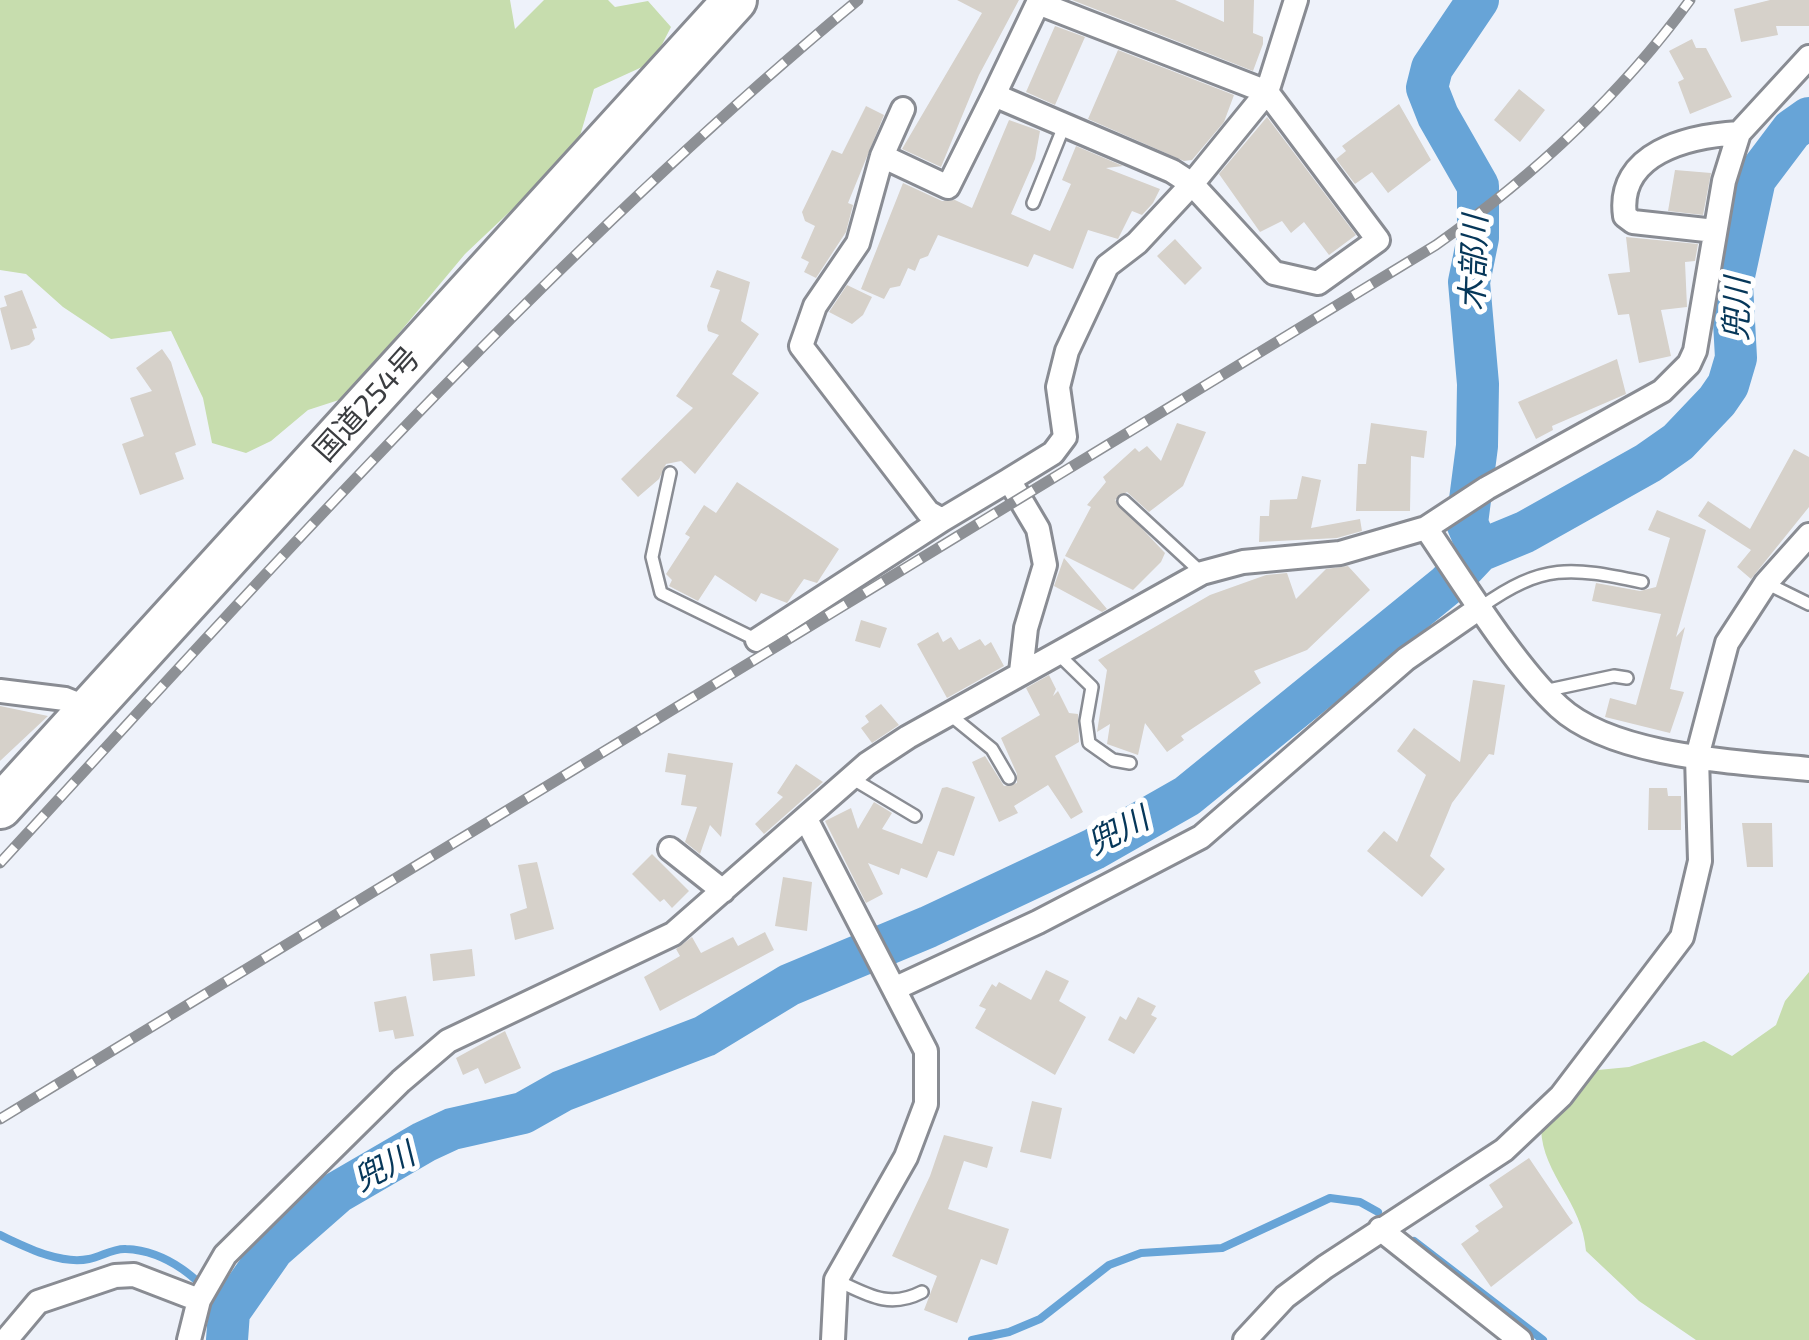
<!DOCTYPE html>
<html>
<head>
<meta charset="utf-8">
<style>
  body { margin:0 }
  canvas { display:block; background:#eef2fa }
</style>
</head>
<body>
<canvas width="1809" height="1340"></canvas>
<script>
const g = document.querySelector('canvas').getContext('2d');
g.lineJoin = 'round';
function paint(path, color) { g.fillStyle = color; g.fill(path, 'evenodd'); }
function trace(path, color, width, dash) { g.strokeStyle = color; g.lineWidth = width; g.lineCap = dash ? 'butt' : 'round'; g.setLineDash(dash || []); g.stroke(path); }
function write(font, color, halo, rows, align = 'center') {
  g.font = font + ' "Exo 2","Noto Sans JP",sans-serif'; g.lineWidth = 10; g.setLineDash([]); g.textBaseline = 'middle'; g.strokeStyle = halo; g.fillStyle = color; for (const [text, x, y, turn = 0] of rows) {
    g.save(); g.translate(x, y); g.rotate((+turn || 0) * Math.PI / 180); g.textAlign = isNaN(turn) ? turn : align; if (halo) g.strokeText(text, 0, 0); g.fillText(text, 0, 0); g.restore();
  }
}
const green = new Path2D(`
  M0,0H510L515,29L544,0H608L615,7L648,1L671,27L653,62L594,89L576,149L465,254L345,398L308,410L271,441L246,453L212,443L203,398L171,331L111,339L63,307L26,274L0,270Z
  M1809,972V1340H1696L1639,1301L1586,1251C1582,1201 1543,1176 1541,1129L1598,1070L1629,1067L1704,1041L1732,1056L1776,1025L1785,1001Z`);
const stream = new Path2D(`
  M0,1235C26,1247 60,1265 89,1259C101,1257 113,1248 126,1249C171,1251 200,1282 229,1312
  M1414,1241L1543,1340
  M972,1340L1009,1332L1040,1319L1109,1265L1141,1253L1222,1248L1330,1198L1360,1202L1378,1212`);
const river = new Path2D(`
  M1478,0L1432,68L1427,88L1438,116L1478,186V238L1469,282L1478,384L1477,446L1467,523L1479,551
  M227,1340L229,1312L273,1249L338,1192L424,1142L452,1129L523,1113L562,1091L705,1036L789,985L928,927L1094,849L1187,796L1448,584L1479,551L1525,532L1648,463L1678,442L1717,401L1728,385L1736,358L1732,285L1755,179L1792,130L1809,118`);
const building = new Path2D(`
  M957,0H1019L979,75L941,167L902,149L982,13Z
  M1072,0H1175L1224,22V0H1254L1253,33L1263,37V44L1253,71Z
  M1770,0H1809V26H1776L1778,35L1741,42L1734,9Z
  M1055,26L1085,37L1055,105L1026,92Z
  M1692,39L1696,48H1706L1732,97L1690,114L1678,82L1684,79L1669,51Z
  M1118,50L1234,95L1224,122L1192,160L1184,161L1088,119Z
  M1519,89L1545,110L1520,142L1494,120Z
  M1399,104L1431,160L1388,193L1372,172L1355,184L1336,159L1346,151L1342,146Z
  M866,106L884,115L848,203L853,205L846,232L816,278L804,272L809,262L801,258L815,226L805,221L802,212L832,150L842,154Z
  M1267,117L1356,235L1329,255L1304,222L1291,233L1282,221L1260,232L1219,174Z
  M1009,120L1040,131L1035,159L1011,214L1050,231L1071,184L1062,180L1076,146L1123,166L1106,168L1160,189L1153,203L1142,215L1132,211L1118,239L1088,230L1073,269L1034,254L1028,267L938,235L928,256L920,259L915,271L908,268L900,286L890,288L884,299L861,289L903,183L942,201L955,200L972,208Z
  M1675,170L1711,173L1703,215L1668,211Z
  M1626,237L1698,244L1695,261L1685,262L1687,307L1661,310L1671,356L1639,363L1629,314L1618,315L1608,274L1630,272Z
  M1175,239L1202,268L1185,285L1157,256Z
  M717,270L750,282L741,321L759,334L732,374L759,393L695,474L681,461L666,464L659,479L638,497L621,479L693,408L676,396L719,335L708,331L707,326L720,290L710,287Z
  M847,285L872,297L863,315L852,324L829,312Z
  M22,290L37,328L32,329L35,339L29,345L11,350L0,308L7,306L4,296Z
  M162,349L171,362L196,445L175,453L184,479L140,495L122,444L144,436L130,398L152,391L136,368Z
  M1617,359L1626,394L1552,426L1553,430L1536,439L1518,402Z
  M1177,423L1206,432L1183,486L1149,512L1127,492L1115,500L1165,553L1161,562L1133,590L1065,556L1091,507L1087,505L1106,482L1103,477L1135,448L1139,452L1147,446L1161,461Z
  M1371,423L1427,431L1424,458L1411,456L1410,511H1356L1358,464H1366Z
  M1794,449L1809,457V507L1751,579L1737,567L1751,550L1698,516L1708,501L1750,529Z
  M1302,476L1321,480L1311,528L1360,519L1362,531L1337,538L1259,542L1260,516H1269L1270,500L1297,499Z
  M737,482L839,549L817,583L804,579L787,603L761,593L756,602L715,575L698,601L669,586L672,580L666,574L690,537L685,534L704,505L716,513Z
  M1657,510L1706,530L1676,637L1685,627L1670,689L1684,692L1670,733L1605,717L1610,698L1636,705L1661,614L1592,601L1596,583L1640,591L1656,587L1670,538L1648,530Z
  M1064,558L1107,609L1102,612L1054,586Z
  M1348,566L1370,590L1307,650L1254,671L1261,683L1181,736L1184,740L1167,752L1145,723L1138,755L1107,744L1110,724L1097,732L1107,670L1098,660L1210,595L1266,575L1287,573L1296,599L1326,569Z
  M861,620L887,628L880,648L855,641Z
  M938,632L943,642L951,637L959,650L980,639L985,646L991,642L1004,666L947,698L917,644Z
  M1049,675L1056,689L1053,696L1058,691L1069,713L1078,714L1079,742L1055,756L1083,812L1071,819L1048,785L1014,806L1018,813L999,822L972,762L985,756L1004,786L1017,783V774L1001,738L1040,715L1026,688Z
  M1473,680L1505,685L1494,755L1489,754L1452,803L1430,856L1445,869L1422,897L1367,851L1384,831L1397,842L1426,775L1397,751L1414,728L1460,762Z
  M881,704L899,725L872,743L861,728L869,722L865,716Z
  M0,706L48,716L0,761Z
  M668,753L733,763L721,837L710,825L700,854L685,842L697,807L681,805L686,775L665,772Z
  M796,764L823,782L764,834L755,824L783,797L777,793Z
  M947,787L975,797L954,856L938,851L927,878L901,868L899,875L868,863L883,894L866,903L825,821L851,808L858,829L874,802L892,813L882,829L922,844L942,788Z
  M1649,788H1667L1668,796H1681V830H1648Z
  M1742,823H1772L1773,867H1747Z
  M652,854L689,891L672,908L664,899L660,902L632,874Z
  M537,862L554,929L515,940L510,914L527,908L518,865Z
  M783,877L812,882L807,931L775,926Z
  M765,932L774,950L660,1011L644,977L680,956L676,949L692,937L701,953L733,937L738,946Z
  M472,949L475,976L433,981L430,954Z
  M1046,970L1069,981L1059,1001L1086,1017L1055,1075L975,1028L986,1009L979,1006L992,984L996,987L999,982L1031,1000Z
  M406,996L414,1036L395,1039L393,1030L379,1032L374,1002Z
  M1138,997L1156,1006L1151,1015L1157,1018L1134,1054L1108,1040L1120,1016L1126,1020Z
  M505,1031L521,1068L485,1084L478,1068L463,1075L456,1058Z
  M1032,1101L1062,1108L1051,1159L1020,1152Z
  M944,1135L993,1147L987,1168L964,1161L948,1209L1009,1229L997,1265L981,1259L957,1323L924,1310L937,1276L892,1256L930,1176Z
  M1529,1158L1573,1223L1491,1287L1461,1244L1479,1231L1475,1226L1503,1207L1489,1185Z`);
const lane = new Path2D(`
  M1033,203L1064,126
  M670,473L652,557L661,593L757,640
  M1124,501L1202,573
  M1766,583L1809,604
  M1481,607C1543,563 1570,567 1642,582
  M1058,654L1092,687L1086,721L1089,743L1113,760L1130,763
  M1544,691L1614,676L1627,678
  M949,714L992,749L1009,778
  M853,779L915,816
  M836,1280C868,1295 889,1309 922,1292`);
const street = new Path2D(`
  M1038,3L1267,92L1378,240L1318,283L1274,273L1192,184L1172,171L994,95Z
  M903,109L882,156L948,187L994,95
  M882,156L858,243L815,306L801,346L928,512L942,520L1009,480
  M1715,231L1633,222L1625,216C1616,153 1688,136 1739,133
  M1426,528C1461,579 1514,666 1559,707C1613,757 1738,762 1809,769
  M757,640L942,520
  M1021,672L1026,628L1045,565L1038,529L1009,480L1053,453L1065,437L1058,387L1067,351L1107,266L1137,243L1192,184L1267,92L1296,0
  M0,691L65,699L90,709
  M807,821L926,1051V1104L906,1157L836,1280L833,1340
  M670,849L723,891
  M896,988L1038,922L1201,837L1406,659L1481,607
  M1380,1229L1520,1340
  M6,1340L38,1302L115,1276L134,1275L199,1300
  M189,1340L199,1300L225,1255L401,1081L448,1041L673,934L867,764L908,737L1202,573L1243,562L1340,553L1426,528L1487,488L1662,391L1689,364L1695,351L1724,181L1739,133L1809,57
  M1245,1340L1285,1297L1325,1267L1504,1150L1561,1096L1682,937L1700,861L1697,757L1727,643L1766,583L1809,535`);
const highway = new Path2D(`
  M0,807L735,0`);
const rail = new Path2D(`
  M0,863C274,565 545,259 858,0
  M0,1119L1436,245C1532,177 1620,96 1690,0`);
const streetNames = [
  ["国道254号",367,404,-48]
];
const waterNames = [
  ["木部川",1474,263,-88],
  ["兜川",1737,309,-89],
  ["兜川",1118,831,-27],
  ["兜川",384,1167,-28]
];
paint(green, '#c7ddae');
trace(stream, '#67a4d7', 8);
trace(river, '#67a4d7', 42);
paint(building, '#d6d1ca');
trace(lane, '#898c93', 16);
trace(street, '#898c93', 28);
trace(highway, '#898c93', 48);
trace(lane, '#fff', 11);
trace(street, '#fff', 22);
trace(highway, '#fff', 42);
trace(rail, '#8d9095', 11);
trace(rail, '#fff', 8, [22]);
write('30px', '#3b3d40', '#fff', streetNames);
write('italic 32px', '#063759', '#fff', waterNames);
</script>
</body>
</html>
